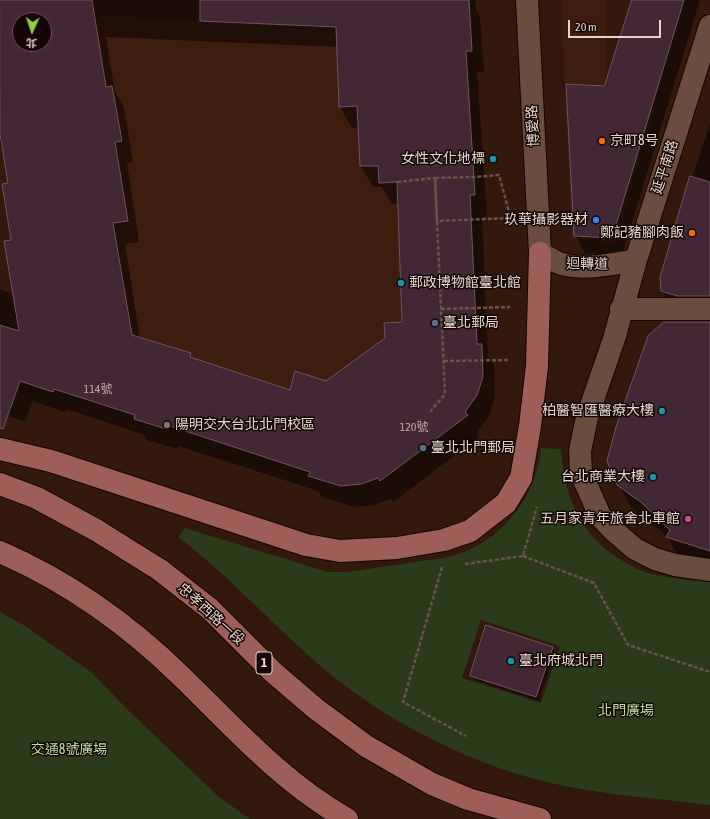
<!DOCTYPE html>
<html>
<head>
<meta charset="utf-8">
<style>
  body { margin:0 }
  #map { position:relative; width:710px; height:819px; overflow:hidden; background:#32190c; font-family:"Asap Condensed","Noto Sans TC",sans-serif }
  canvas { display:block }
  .north { position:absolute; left:12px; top:12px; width:40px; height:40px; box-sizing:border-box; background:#120704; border:1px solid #675954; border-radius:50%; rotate:183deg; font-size:11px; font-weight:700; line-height:16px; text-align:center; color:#e7d5cd }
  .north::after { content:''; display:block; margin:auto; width:14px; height:18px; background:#90cd40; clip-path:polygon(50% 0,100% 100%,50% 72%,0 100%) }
  .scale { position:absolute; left:568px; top:20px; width:93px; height:18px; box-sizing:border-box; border:2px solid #e7d5cd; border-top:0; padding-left:5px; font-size:12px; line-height:14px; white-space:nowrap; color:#e7d5cd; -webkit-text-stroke:3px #120704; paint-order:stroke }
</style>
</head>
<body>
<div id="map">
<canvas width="710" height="819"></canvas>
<div class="north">北</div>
<div class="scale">20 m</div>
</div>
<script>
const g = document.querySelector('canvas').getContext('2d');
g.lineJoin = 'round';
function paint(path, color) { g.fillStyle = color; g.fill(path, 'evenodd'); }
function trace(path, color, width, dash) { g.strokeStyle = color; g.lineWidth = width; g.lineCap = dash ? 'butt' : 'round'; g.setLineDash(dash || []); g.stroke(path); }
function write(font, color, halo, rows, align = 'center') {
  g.font = font + ' "Asap Condensed","Noto Sans TC",sans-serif'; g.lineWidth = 3; g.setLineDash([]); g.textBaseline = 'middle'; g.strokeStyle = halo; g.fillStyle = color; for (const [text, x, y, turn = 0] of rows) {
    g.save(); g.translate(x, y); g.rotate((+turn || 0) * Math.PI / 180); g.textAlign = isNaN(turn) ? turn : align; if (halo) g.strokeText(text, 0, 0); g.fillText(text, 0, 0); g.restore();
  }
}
const built = new Path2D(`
  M561,0H606L605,101L655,107L615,244L572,239Z
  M336,12L340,107L362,109L358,130L360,166H378L379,183L397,182L402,322L384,323L386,343L331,383L295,371L290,390L190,357L191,353L77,319L126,303L113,224L128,220L115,142L122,141L112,86L106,87L95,18L98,16L321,26Z`);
const green = new Path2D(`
  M541,448L561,449C564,496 580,536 623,561C633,567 644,573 656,575C673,579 692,580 710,582V805C660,799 610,795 560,785C482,769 396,727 334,677C279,633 234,579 178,537L185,528L328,572H347L449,557C499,544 536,500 541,448ZM481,620L560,646L541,703L462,678Z
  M0,612L25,626L91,672L127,709L219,797L250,819H0Z`);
const shadow = new Path2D(`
  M0,0H475L476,9L480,17L484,72H477L487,216H482L488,356L494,366L495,398L489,416L477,433L479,437L393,502L391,499L374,505L354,507L322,497L318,491L179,446L178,449L147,440L144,435L66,409L65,412L33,401L25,422L0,413V289L14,294L9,184L4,154L0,146ZM20,20H44V44H20ZM106,37L338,47L340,107L352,128L359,127L361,166L373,187H382L392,204L398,203L403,323L386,338L326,382L290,391L193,359L190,354L140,339L125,244L139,242L127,163L133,162L124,108L115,92Z
  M633,0H700L622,255L585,253L575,235L605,87Z
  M710,123V315L673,310L662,291L674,233Z
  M664,322H710V567L680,559L667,536L631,507L618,484L608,461L649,336Z
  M552,648L555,652L539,701L474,680L471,675Z`);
const building = new Path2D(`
  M0,0H92L106,87L112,86L122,141L115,142L128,221L113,223L132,335L191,353L190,357L290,390L295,371L326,381L385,338L384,323L402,322L397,182L379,183L378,166H360L357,106L339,107L336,27L200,21V0H469L472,51H466L475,195H470L477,344H482L483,377L477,395L465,412L468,415L380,481L378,478L361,484L341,486L308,476L310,472L167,425L166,429L134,419L135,415L54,389L53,392L20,381L3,429L0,428V325L19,331L4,241L11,240L2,184L8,183L0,134ZM20,20H44V44H20Z
  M632,0H684L612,238L574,236L566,84L604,86Z
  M690,176L710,182V296H677L661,291L660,278Z
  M664,322H710V551L666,537L670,530L642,503L617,485L607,461L616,427L648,336Z
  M486,625L553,647L536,697L470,676Z`);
const path = new Path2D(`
  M397,182L435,178L437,221L510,218
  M441,309L510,307
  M444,361L508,360V358
  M430,412L445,394L435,178L474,177L499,175L509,212
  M523,556L594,583L628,645L710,672
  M465,564L523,556L537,507
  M442,567L403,702L466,736`);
const minor = new Path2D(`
  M527,0L540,253C546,256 552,260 559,263C580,271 614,264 636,260
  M710,26L636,260L614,339L587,417L580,451L581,473L600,516L613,530L635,549L655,559L675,565L710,570
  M621,309H710`);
const major = new Path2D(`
  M0,449L51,461L306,545L340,551L397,548L444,540L470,531L506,503L521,478L530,426L537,366L540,253
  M0,484L37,498L96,530L160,570L210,609L274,673L316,709L366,746L432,784L468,799L540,819
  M0,552C67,581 130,626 182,677C234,728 283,783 347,819`);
const markers = [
  [602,141,4,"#e8710a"],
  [493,159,4,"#0f9aa8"],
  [596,220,4,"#3f7fe0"],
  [692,233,4,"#e8710a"],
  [401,283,4,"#0f9aa8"],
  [435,323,4,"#5c6f8a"],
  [662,411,4,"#0f9aa8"],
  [167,425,4,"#8d6e63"],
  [423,448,4,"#5c6f8a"],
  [653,477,4,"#0f9aa8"],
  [688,519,4,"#d1479c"],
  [511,661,4,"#0f9aa8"]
];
const numberNames = [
  ["114號",98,389],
  ["120號",414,427]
];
const shields = [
  [264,663,16]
];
const shieldNames = [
  ["1",264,663]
];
const streetNames = [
  ["博愛路",533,126,-93],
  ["延平南路",665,167,-72],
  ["迴轉道",587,264,1],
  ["忠孝西路一段",211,614,42]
];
const poiNames = [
  ["京町8号",610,141],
  ["女性文化地標",485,159,"right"],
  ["玖華攝影器材",588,220,"right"],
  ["鄭記豬腳肉飯",684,233,"right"],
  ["郵政博物館臺北館",409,283],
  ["臺北郵局",443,323],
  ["柏醫智匯醫療大樓",654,411,"right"],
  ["陽明交大台北北門校區",175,425],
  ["臺北北門郵局",431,448],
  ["台北商業大樓",645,477,"right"],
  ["五月家青年旅舍北車館",680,519,"right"],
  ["臺北府城北門",519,661]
];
const parkNames = [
  ["北門廣場",626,711],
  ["交通8號廣場",69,750]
];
paint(built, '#3d1d0d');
paint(green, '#2b3a19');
paint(shadow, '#0007');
paint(building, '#422735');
trace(building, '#715362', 1);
trace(minor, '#190400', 24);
trace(major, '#190400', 24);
trace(path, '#695247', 2.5, [4, 2]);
trace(minor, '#6a4d3f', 22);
trace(major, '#9e5e58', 22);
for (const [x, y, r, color] of markers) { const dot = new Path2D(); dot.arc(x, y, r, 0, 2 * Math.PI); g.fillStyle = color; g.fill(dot); trace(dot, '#120704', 1.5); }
write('12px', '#beaaa7', null, numberNames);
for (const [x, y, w] of shields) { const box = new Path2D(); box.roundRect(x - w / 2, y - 11, w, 22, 3); g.fillStyle = '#120704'; g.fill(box); trace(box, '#e7d5cd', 1); }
write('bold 13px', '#e7d5cd', null, shieldNames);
write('14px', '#e7d5cd', '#120704', streetNames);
write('14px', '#e7d5cd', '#120704', poiNames, 'left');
write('14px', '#bfde9d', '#120704', parkNames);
</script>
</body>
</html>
